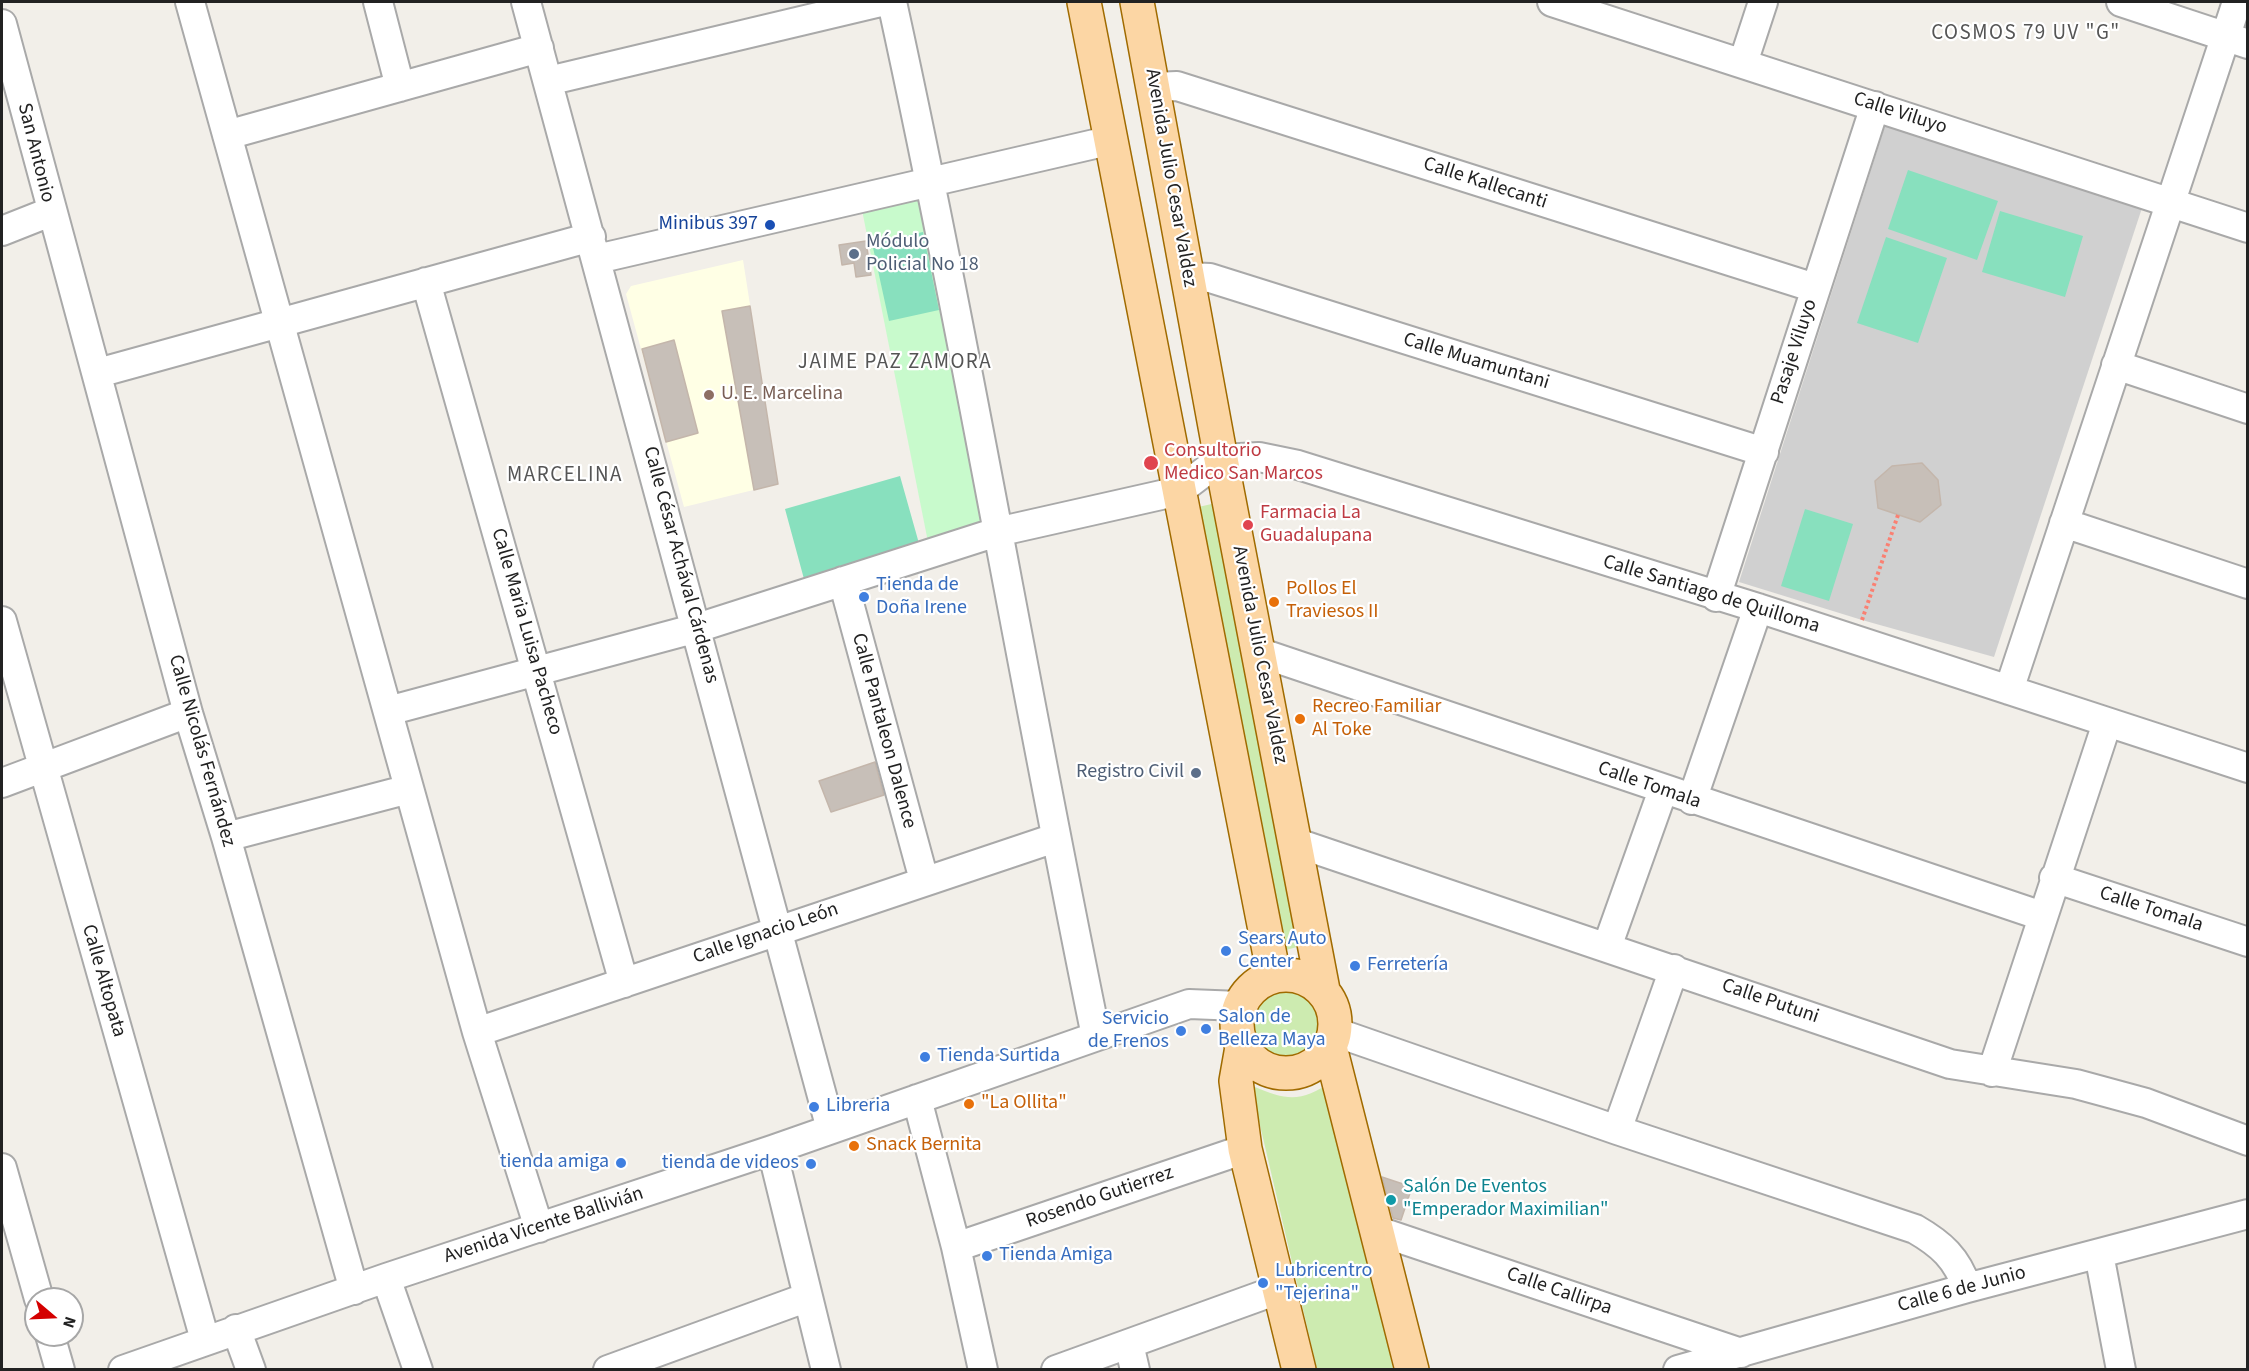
<!DOCTYPE html>
<html>
<head>
<meta charset="utf-8">
<style>
  body { margin:0 }
  #map { position:relative; width:2249px; height:1371px; overflow:hidden; background:#f2efe9; font-family:"Source Sans 3",sans-serif }
  canvas { display:block }
  .frame { position:absolute; inset:0; border:3px solid #222; pointer-events:none }
  .north { position:absolute; left:24px; top:1287px; width:60px; height:60px; box-sizing:border-box; background:#fff; border:2px solid #a7a7a7; border-radius:50%; rotate:109deg; font-size:16px; font-weight:700; line-height:24px; text-align:center; color:#222 }
  .north::after { content:''; display:block; margin:auto; width:21px; height:27px; background:#d40000; clip-path:polygon(50% 0,100% 100%,50% 72%,0 100%) }
</style>
</head>
<body>
<div id="map">
<canvas width="2249" height="1371"></canvas>
<div class="frame"></div>
<div class="north">N</div>
</div>
<script>
const g = document.querySelector('canvas').getContext('2d');
g.lineJoin = 'round';
function paint(path, color) { g.fillStyle = color; g.fill(path, 'evenodd'); }
function trace(path, color, width, dash) { g.strokeStyle = color; g.lineWidth = width; g.lineCap = dash ? 'butt' : 'round'; g.setLineDash(dash || []); g.stroke(path); }
function write(font, color, halo, rows, align = 'center') {
  g.font = font + ' "Source Sans 3",sans-serif'; g.lineWidth = 4.5; g.setLineDash([]); g.textBaseline = 'middle'; g.strokeStyle = halo; g.fillStyle = color; for (const [text, x, y, turn = 0] of rows) {
    g.save(); g.translate(x, y); g.rotate((+turn || 0) * Math.PI / 180); g.textAlign = isNaN(turn) ? turn : align; if (halo) g.strokeText(text, 0, 0); g.fillText(text, 0, 0); g.restore();
  }
}
const education = new Path2D(`
  M743,260L778,484L684,507L626,294L631,286Z`);
const religious = new Path2D(`
  M1885,126L2142,208L1994,657L1862,620L1739,582Z`);
const grass = new Path2D(`
  M1216,503L1305,945L1278,952L1194,508Z
  M1250 1025a37 37 0 1 1 74 0a37 37 0 1 1-74 0Z
  M1332,1081L1393,1369H1317L1252,1091L1255,1087C1287,1101 1303,1102 1332,1081Z`);
const park = new Path2D(`
  M923,197L982,527L928,542L862,210Z`);
const pitch = new Path2D(`
  M1908,170L1998,201L1977,260L1888,229Z
  M2000,211L2083,236L2065,297L1982,272Z
  M923,232L939,310L889,321L872,243Z
  M1886,237L1947,258L1918,343L1857,323Z
  M900,476L920,547L804,579L785,509Z
  M1805,509L1853,524L1829,601L1781,586Z`);
const building = new Path2D(`
  M866,241L871,275L856,277L854,263L842,265L839,245Z
  M750,306L778,484L754,490L722,311Z
  M674,340L698,433L666,442L642,349Z
  M1922,463L1938,480L1941,505L1920,522L1878,508L1875,481L1892,466Z
  M875,762L884,795L831,812L819,781Z
  M1382,1177L1412,1187L1401,1220L1393,1218Z`);
const path = new Path2D(`
  M1862,620L1898,515`);
const minor = new Path2D(`
  M190,2L477,1032L539,1228
  M378,2L400,87
  M526,2L831,1129
  M892,2C967,345 1025,692 1096,1036
  M1552,2L2248,228
  M2121,2L2248,44
  M2,24L188,713L226,837L354,1290
  M1743,63L1763,2
  M548,81L881,2
  M1154,87L1177,86L1815,288
  M227,135L539,48
  M2,231L50,212
  M597,259L1112,140
  M1187,277L1210,278L1764,452
  M426,282L624,983
  M2116,365L2248,409
  M98,373L591,237
  M2064,523L2248,584
  M843,581L924,880
  M1716,597L1875,106
  M2,621L205,1340
  M1258,652L2042,916
  M2009,690L2237,2
  M388,711L697,628L997,532L1179,491L1221,459L1259,457L1298,465L1758,608L2248,768
  M2,783L188,713
  M1692,800L1758,608
  M226,837L409,789
  M1297,843L1950,1064L2076,1084L2146,1103L2248,1141
  M2054,878L2248,942
  M1607,947L1663,790
  M477,1032L1055,838
  M1335,1032L1617,1130L1915,1229C1941,1244 1957,1258 1967,1288
  M1992,1072L2107,723
  M917,1099L956,1247L983,1370
  M1617,1130L1674,969
  M772,1150L826,1370
  M2,1168L39,1299
  M1378,1231L1741,1353
  M956,1247L1245,1149
  M2099,1254L2121,1370
  M386,1278L418,1370
  M236,1329L251,1370
  M50,1335L60,1370
  M1129,1344L1135,1370
  M123,1370L386,1278L772,1150L1189,1004L1240,1006
  M608,1370L808,1297
  M1056,1370L1280,1289
  M1678,1370L1967,1288L2248,1214`);
const major = new Path2D(`
  M1084,2L1274,976
  M1137,2L1221,459L1323,990
  M1237 1024a49 49 0 1 1 98 0a49 49 0 1 1-98 0Z
  M1242,1047L1236,1081L1245,1149L1299,1370
  M1330,1047L1412,1370`);
const markers = [
  [770,225,6,"#1a4fb4"],
  [854,254,6,"#5c6f8a"],
  [709,395,6,"#8d6e63"],
  [1151,463,8,"#e0444e"],
  [1248,525,6,"#e0444e"],
  [864,597,6,"#3f7fe0"],
  [1274,602,6,"#e8710a"],
  [1300,719,6,"#e8710a"],
  [1196,773,6,"#5c6f8a"],
  [1226,951,6,"#3f7fe0"],
  [1355,966,6,"#3f7fe0"],
  [1206,1029,6,"#3f7fe0"],
  [1181,1031,6,"#3f7fe0"],
  [925,1057,6,"#3f7fe0"],
  [969,1104,6,"#e8710a"],
  [814,1107,6,"#3f7fe0"],
  [854,1146,6,"#e8710a"],
  [621,1163,6,"#3f7fe0"],
  [811,1164,6,"#3f7fe0"],
  [1391,1200,6,"#0f9aa8"],
  [987,1256,6,"#3f7fe0"],
  [1263,1283,6,"#3f7fe0"]
];
const streetNames = [
  ["Calle Viluyo",1900,114,18],
  ["San Antonio",35,153,76],
  ["Avenida Julio Cesar Valdez",1170,178,80],
  ["Calle Kallecanti",1485,184,18],
  ["Pasaje Viluyo",1795,352,-72],
  ["Calle Muamuntani",1476,362,17],
  ["Calle César Achával Cárdenas",680,565,75],
  ["Calle Santiago de Quilloma",1711,595,17],
  ["Calle Maria Luisa Pacheco",526,632,74],
  ["Avenida Julio Cesar Valdez",1259,655,79],
  ["Calle Pantaleon Dalence",883,731,75],
  ["Calle Nicolás Fernández",201,751,74],
  ["Calle Tomala",1649,786,19],
  ["Calle Tomala",2151,910,18],
  ["Calle Ignacio León",766,934,-19],
  ["Calle Altopata",103,981,74],
  ["Calle Putuni",1770,1002,19],
  ["Rosendo Gutierrez",1100,1198,-19],
  ["Avenida Vicente Ballivián",544,1226,-18],
  ["Calle 6 de Junio",1962,1290,-15],
  ["Calle Callirpa",1559,1292,19]
];
const transitNames = [
  ["Minibus 397",758,225]
];
const serviceNames = [
  ["Módulo",866,243],
  ["Policial No 18",866,266],
  ["Registro Civil",1184,773,"right"]
];
const educationNames = [
  ["U. E. Marcelina",721,395]
];
const healthNames = [
  ["Consultorio",1164,452],
  ["Medico San Marcos",1164,475],
  ["Farmacia La",1260,514],
  ["Guadalupana",1260,537]
];
const shopNames = [
  ["Tienda de",876,586],
  ["Doña Irene",876,609],
  ["Sears Auto",1238,940],
  ["Center",1238,963],
  ["Ferretería",1367,966],
  ["Salon de",1218,1018],
  ["Belleza Maya",1218,1041],
  ["Servicio",1169,1020,"right"],
  ["de Frenos",1169,1043,"right"],
  ["Tienda Surtida",937,1057],
  ["Libreria",826,1107],
  ["tienda amiga",609,1163,"right"],
  ["tienda de videos",799,1164,"right"],
  ["Tienda Amiga",999,1256],
  ["Lubricentro",1275,1272],
  ["\"Tejerina\"",1275,1295]
];
const foodNames = [
  ["Pollos El",1286,590],
  ["Traviesos II",1286,613],
  ["Recreo Familiar",1312,708],
  ["Al Toke",1312,731],
  ["\"La Ollita\"",981,1104],
  ["Snack Bernita",866,1146]
];
const cultureNames = [
  ["Salón De Eventos",1403,1188],
  ["\"Emperador Maximilian\"",1403,1211]
];
const neighbourhoodNames = [
  ["COSMOS 79 UV \"G\"",2026,34],
  ["JAIME PAZ ZAMORA",895,363],
  ["MARCELINA",565,476]
];
paint(education, '#ffffe5');
paint(religious, '#d0d0d0');
paint(grass, '#cdebb0');
paint(park, '#c8facc');
paint(pitch, '#88e0be');
paint(building, '#c7bfb8');
trace(building, '#c4b6ab', 1.5);
trace(minor, '#a9a9a9', 32);
trace(major, '#a06b00', 36);
trace(path, '#fa8072', 4, [3, 3]);
trace(minor, '#fff', 28);
trace(major, '#fcd6a4', 33);
for (const [x, y, r, color] of markers) { const dot = new Path2D(); dot.arc(x, y, r, 0, 2 * Math.PI); g.fillStyle = color; g.fill(dot); trace(dot, '#fff', 2); }
write('20px', '#222', '#fff', streetNames);
write('20px', '#164399', '#fff', transitNames, 'right');
write('20px', '#4e5e75', '#fff', serviceNames, 'left');
write('20px', '#785e54', '#fff', educationNames, 'left');
write('20px', '#be3a42', '#fff', healthNames, 'left');
write('20px', '#366cbe', '#fff', shopNames, 'left');
write('20px', '#c56008', '#fff', foodNames, 'left');
write('20px', '#0d838f', '#fff', cultureNames, 'left');
g.letterSpacing = '1.5px';
write('21px', '#555', '#fff', neighbourhoodNames);
g.letterSpacing = '0px';
</script>
</body>
</html>
